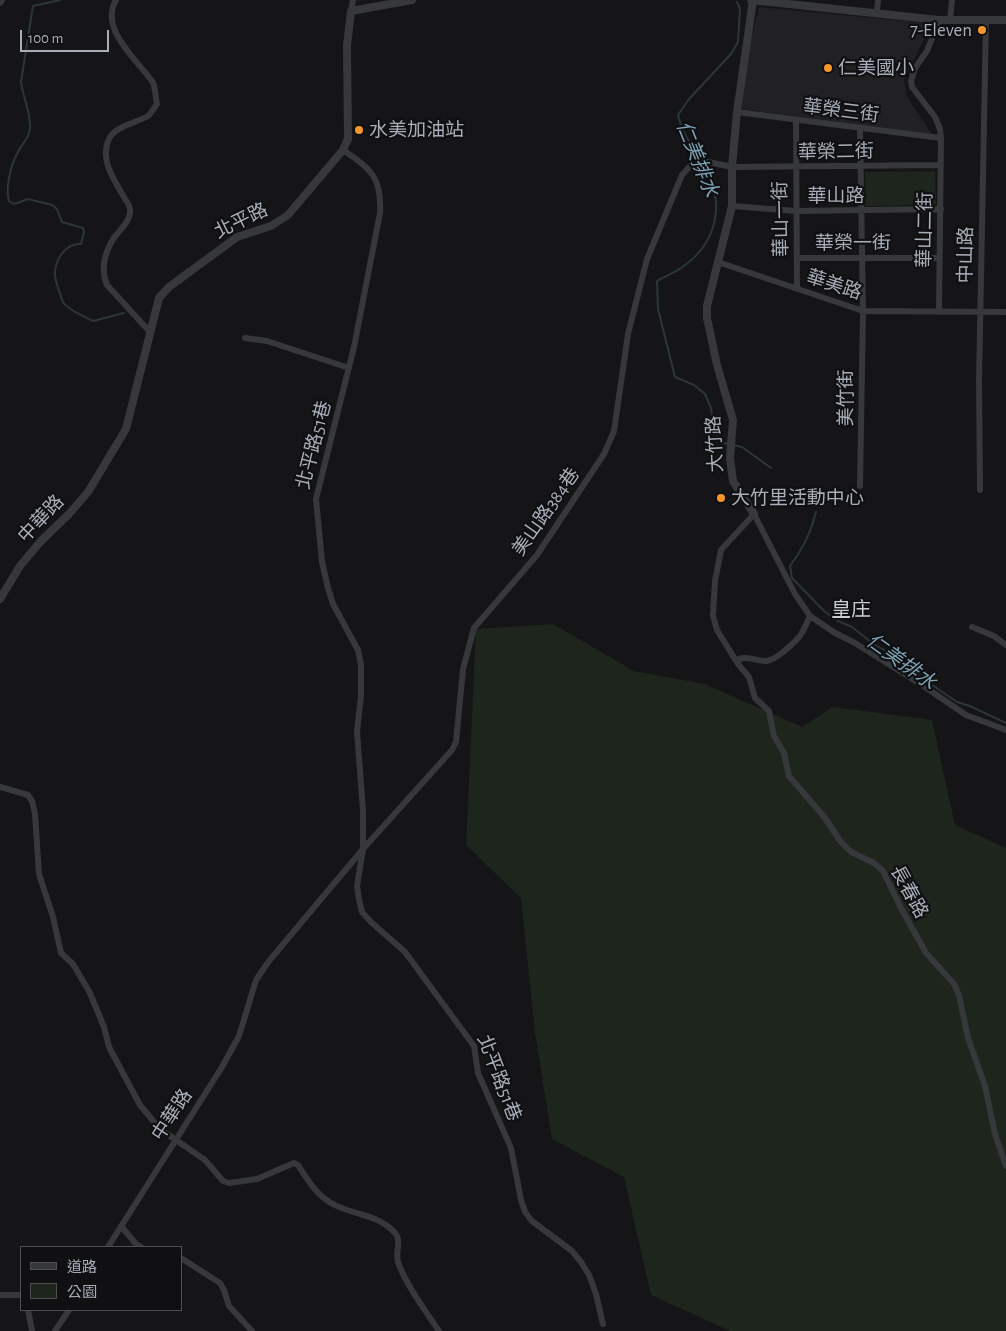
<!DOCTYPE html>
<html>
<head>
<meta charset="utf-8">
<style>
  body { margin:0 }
  #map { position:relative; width:1006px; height:1331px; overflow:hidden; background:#151517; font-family:"Alegreya Sans","Noto Sans TC",sans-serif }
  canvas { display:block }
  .legend { position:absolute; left:20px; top:1246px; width:162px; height:65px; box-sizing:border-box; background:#101012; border:1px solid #4c4f54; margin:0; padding:6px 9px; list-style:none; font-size:15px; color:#a7aeb8 }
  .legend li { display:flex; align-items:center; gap:10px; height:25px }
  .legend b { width:25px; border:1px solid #4c4f54 }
  .scale { position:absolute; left:20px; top:30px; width:89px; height:22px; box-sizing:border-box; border:2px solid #a7aeb8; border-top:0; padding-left:6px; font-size:15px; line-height:18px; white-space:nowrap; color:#a7aeb8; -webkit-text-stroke:4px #101012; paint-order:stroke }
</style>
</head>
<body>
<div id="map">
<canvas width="1006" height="1331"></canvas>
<ul class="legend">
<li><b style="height:6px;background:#36383c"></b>道路</li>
<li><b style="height:14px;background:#1d251d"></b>公園</li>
</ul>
<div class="scale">100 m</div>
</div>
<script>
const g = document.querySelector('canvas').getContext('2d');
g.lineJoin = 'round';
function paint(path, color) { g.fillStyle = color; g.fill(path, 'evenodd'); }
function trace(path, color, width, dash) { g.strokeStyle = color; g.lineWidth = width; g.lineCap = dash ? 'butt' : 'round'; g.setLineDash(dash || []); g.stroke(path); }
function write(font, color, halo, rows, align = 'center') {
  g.font = font + ' "Alegreya Sans","Noto Sans TC",sans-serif'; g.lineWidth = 4.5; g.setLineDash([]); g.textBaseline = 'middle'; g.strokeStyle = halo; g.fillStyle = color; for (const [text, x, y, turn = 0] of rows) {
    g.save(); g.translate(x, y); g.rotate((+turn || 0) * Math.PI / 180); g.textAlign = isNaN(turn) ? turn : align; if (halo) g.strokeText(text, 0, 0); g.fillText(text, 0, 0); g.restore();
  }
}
const built = new Path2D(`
  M759,7L925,23L926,35L904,80L907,97L932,134L742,109L747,57Z`);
const green = new Path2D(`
  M935,171L936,205L866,206L865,172Z
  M553,624L634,671L705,684L802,727L833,707L932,720L955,825L1006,848V1331H730L651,1295L624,1177L552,1139L535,1033L521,898L466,845L476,629Z`);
const stream = new Path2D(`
  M60,0L33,6L21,82C23,98 31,113 30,128C29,140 22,143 18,152C11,164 5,188 9,201L14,204L28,199L52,205L57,209L62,222L83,228L84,232L81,244C65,243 54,261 55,276C55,279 62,300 63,302C69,311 84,316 93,321L124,313
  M701,159C697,151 692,146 687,138C682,131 680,123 678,115L689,99L731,54L738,42L740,9L737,2
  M702,164C705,170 708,175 711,181C724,215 711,248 681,268C674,273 665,276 657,281L658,309L675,377L694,385L705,394L711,408L714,430L723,443L729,444
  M733,445L742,447L771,468
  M816,512C811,533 803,549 790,566L792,578L824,611L836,620L852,627L872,643L908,664L922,678L957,702L970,706L1006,723`);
const minor = new Path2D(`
  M116,0C99,29 137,60 152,81C156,87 155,97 157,104C154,108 151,114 148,116C136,123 115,126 109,139C99,160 115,181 125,199C128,203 131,208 130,213C129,224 117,232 112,241C104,255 101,271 107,285L150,332
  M0,3L2,0
  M351,11L353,0
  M877,13L878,0
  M939,20L927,51L915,68L911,81L912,87L935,117L940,129L941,138L939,312
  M950,20L952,0
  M737,112L941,138
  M796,120L797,288
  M860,128L863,311L860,486
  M343,150C371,169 382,177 380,213L354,347L316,499L322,562L328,588L333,604L358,650L361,665V696L357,731L363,811V849L357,886L359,899L362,912L371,922L405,952L474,1046L478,1073L511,1148L521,1200L525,1212L532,1221L572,1251L581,1262L589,1275L596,1294L603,1324
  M732,206L796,211L941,209
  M797,258H939
  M718,262L863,311L1006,312
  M245,338L267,341L349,368
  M980,490L979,380L986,21
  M810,616C807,622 804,631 799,637C792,645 777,659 767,661C757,662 749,655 739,659L738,664L749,677L755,698L769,711L774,736L784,753L789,776L825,818L841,842L851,852L874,863L883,871L901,908L926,953L954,984L959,995L968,1038L985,1086L995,1134L1006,1166
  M972,627L994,636L1006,645
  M738,664L717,630L713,616L715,581L721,550L754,514L795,594L810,616L835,633L855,643L922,685L966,715L1006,730
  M0,787L28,795L32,801L35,814L39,874L53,917L61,953L73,964L90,993L104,1027L109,1047L140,1105L160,1129L205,1160L223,1181L229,1183L257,1179L294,1163L298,1165C308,1180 316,1195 333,1204C352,1215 379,1214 395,1233C402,1241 395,1251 398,1262C405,1283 426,1312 439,1331
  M121,1226L136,1244L141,1247
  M108,1247L222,1067L239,1036L256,980L269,961L363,849L452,750L456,742L463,669L474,628L537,555L604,454L614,431L628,334L647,259L682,175L692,164L699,162H709L732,167L941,165
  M181,1258L220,1283L224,1290L229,1306L252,1331
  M0,1295H21
  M28,1310L32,1331
  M55,1331L69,1310`);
const tertiary = new Path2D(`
  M751,0L939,20H1006
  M753,0L737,112L732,167V206L707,306V318L717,365L733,420L730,458L733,481L754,514
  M0,599L20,566L41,541L69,514L88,492L126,429L159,298L169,287L237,237L271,226L288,215L343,150L348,139L347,46L351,11L412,0`);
const markers = [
  [982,30,5,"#f6972e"],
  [828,68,5,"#f6972e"],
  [359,130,5,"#f6972e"],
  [721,498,5,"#f6972e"]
];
const poiNames = [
  ["7-Eleven",972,30,"right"],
  ["仁美國小",838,68],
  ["水美加油站",369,130],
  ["大竹里活動中心",731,498]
];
const streetNames = [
  ["華榮三街",841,111,7],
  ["華榮二街",836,152,-1],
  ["華山路",836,196],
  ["華山一街",781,219,-91],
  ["北平路",241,221,-26],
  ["華山二街",925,230,-89],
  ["華榮一街",853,243],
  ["中山路",966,255,-89],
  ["華美路",834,285,18],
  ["美竹街",846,398,-90],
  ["大竹路",715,444,-93],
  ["北平路51巷",314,445,-76],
  ["美山路384巷",546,512,-55],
  ["中華路",41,519,-47],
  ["長春路",909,892,61],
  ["北平路51巷",499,1078,69],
  ["中華路",172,1115,-57]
];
const waterNames = [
  ["仁美排水",697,159,68],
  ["仁美排水",901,662,36]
];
const neighbourhoodNames = [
  ["皇庄",851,610]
];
paint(built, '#212124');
paint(green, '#1d251d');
trace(stream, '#2b363b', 2);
trace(minor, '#36383c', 6);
trace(tertiary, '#36383c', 8);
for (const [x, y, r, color] of markers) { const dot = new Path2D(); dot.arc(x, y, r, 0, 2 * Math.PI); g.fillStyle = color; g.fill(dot); trace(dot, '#101012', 2); }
write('19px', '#a7aeb8', '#101012', poiNames, 'left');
write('19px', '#a7aeb8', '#101012', streetNames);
write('italic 20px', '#7da1b3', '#101012', waterNames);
write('20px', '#c8ccd3', '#101012', neighbourhoodNames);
</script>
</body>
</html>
